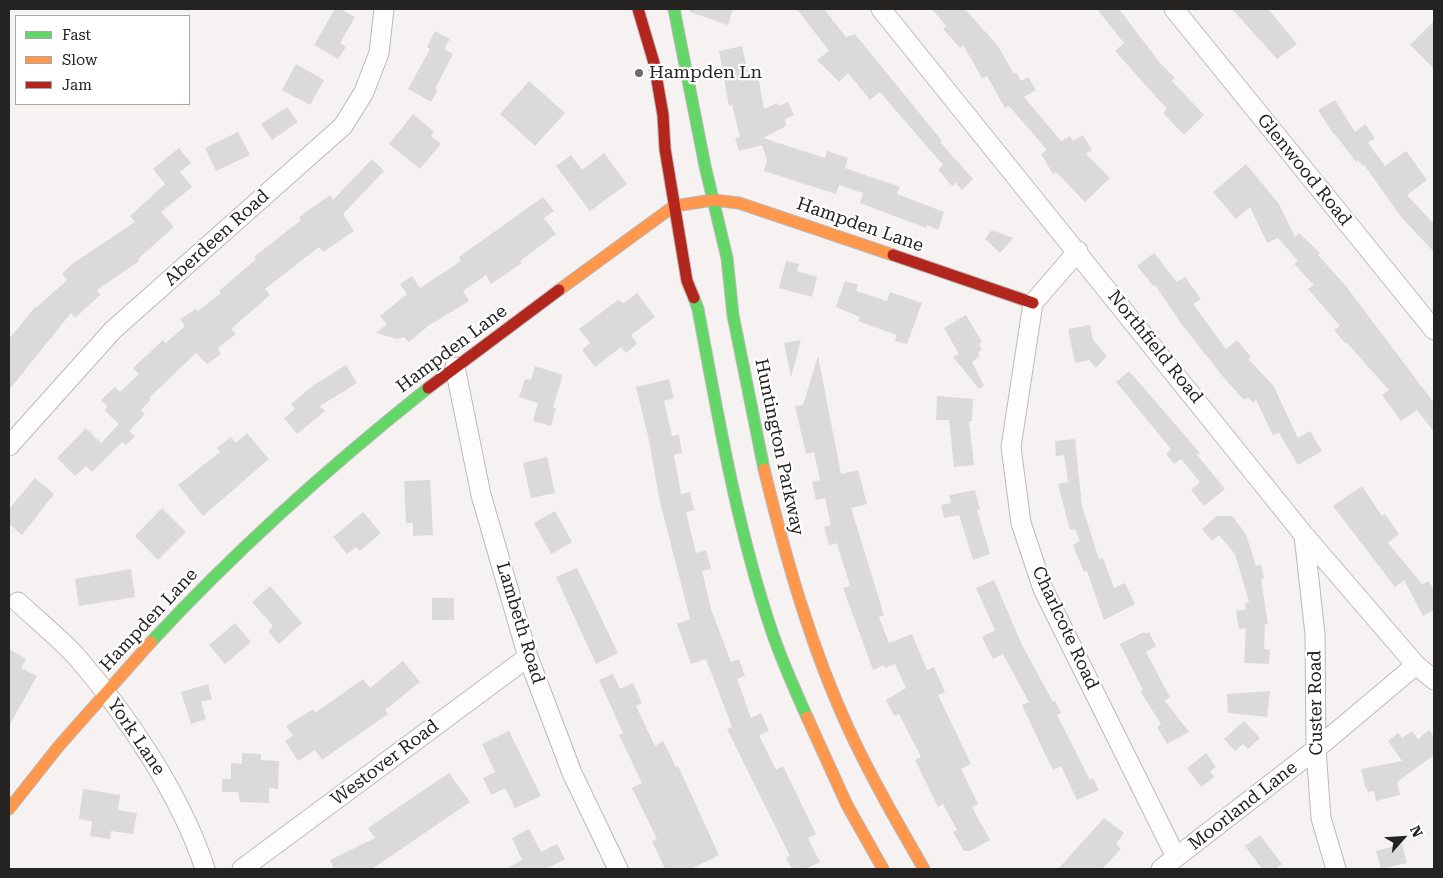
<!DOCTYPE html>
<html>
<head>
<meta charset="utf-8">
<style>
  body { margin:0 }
  #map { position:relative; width:1443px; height:878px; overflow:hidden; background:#f6f2f1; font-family:"Roboto Serif",serif }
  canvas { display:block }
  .frame { position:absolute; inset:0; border:10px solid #252322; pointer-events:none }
  .legend { position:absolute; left:15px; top:15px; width:175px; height:90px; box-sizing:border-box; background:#fff; border:1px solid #a8a7a7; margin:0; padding:6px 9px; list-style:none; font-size:15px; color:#252322 }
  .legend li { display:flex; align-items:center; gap:10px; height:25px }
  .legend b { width:25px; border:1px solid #a8a7a7 }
  .north { position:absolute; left:1378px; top:813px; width:50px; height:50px; -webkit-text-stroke:4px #fff; paint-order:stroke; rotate:64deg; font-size:14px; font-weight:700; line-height:20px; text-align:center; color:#252322 }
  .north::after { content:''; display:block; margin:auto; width:18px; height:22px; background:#252322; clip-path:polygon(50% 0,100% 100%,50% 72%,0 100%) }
</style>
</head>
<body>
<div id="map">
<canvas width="1443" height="878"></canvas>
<div class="frame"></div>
<ul class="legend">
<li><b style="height:6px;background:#63d668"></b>Fast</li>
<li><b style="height:6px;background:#ff974d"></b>Slow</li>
<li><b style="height:6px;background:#b3261e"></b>Jam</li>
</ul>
<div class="north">N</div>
</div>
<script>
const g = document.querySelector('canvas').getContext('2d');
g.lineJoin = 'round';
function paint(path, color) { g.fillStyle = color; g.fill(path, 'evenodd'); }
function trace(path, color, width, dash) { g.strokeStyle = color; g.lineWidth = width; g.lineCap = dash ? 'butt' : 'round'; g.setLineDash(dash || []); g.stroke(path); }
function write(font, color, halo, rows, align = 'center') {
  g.font = font + ' "Roboto Serif",serif'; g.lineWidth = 4.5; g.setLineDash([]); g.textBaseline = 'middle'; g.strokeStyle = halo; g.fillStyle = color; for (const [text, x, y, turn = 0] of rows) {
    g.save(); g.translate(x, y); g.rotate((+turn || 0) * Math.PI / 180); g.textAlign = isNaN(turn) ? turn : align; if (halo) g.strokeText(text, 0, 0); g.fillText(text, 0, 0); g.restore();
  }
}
const building = new Path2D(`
  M335,9H340L355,17L340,43L346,47L338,59L314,45Z
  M689,9H733L728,25L690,12Z
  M797,9H824L846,37L855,34L942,141L940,142L973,179L962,190L955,182L953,187L938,170L943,165L880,92L870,100L848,73L839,82L817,60L829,51Z
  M932,9H965L998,46L1014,74L1016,72L1021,81L1028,77L1036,90L1024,97L1061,141L1070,136L1073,141L1083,135L1092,150L1086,154L1110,178L1085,202L1056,172L1053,174L1041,154L1047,150L1009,106L1005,108L987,76L982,78L963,45L960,48L943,29L946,26Z
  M1097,9H1119L1160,63L1175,78L1172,81L1204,115L1184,135L1163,113L1167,109L1115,51L1124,43Z
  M1232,9H1268L1297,44L1277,59Z
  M1434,21V69L1410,45Z
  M435,31L450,39L444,49L453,54L435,89L438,90L431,102L408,89L430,49L427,47Z
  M742,46L749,77L758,76L764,109L777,103L779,106L788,102L794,115L785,119L786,126L763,138L825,158L827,151L848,158L845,168L900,187L897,194L944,212L938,230L927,225L926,228L860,203L863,193L839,185L836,194L764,171L767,160L762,145L739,151L735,138L740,137L732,105L729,106L719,51Z
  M296,64L324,80L310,105L282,90Z
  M529,81L565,113L535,146L500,114Z
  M1335,100L1355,132L1365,124L1375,138L1368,143L1385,166L1406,151L1427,180L1407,195L1434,224V252L1402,218L1364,165L1363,166L1358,160L1356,162L1335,134L1334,135L1318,110Z
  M287,107L298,122L272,140L261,124Z
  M413,114L434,132L431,136L441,144L420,169L389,144Z
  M238,132L250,155L216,171L205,148Z
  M179,148L191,163L180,172L192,187L161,212L174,227L138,259L139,261L97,290L100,295L75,318L71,313L9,390V339L35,307L36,308L67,280L62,274L72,264L135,222L130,216L165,184L153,169Z
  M604,153L627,184L590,211L556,166L571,155L582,170Z
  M372,159L384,171L343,214L354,231L323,252L319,247L265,289L270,295L231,329L236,334L218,348L221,354L207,364L196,353L149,398L151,399L141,410L145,414L129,431L135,436L126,445L122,442L92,472L86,466L75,476L57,458L86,428L101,443L119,424L104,410L108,407L101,400L115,387L120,392L139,374L133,368L163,340L166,343L185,326L180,319L196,309L198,311L221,293L219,291L256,259L254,257L301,220L299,217L330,195L333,200Z
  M1246,164L1279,204L1295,237L1299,233L1320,253L1318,255L1345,285L1434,403V432L1417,410L1401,421L1382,395L1389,390L1346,342L1345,343L1334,330L1340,326L1308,289L1314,285L1294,264L1298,261L1278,238L1267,243L1250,207L1236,219L1213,192Z
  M543,197L554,211L544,218L556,234L520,261L522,263L491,284L486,275L463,291L469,301L428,326L409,342L404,337L397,339L376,333L387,324L380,316L407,294L400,284L412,276L420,288L461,261L459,257Z
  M992,230L1013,238L1000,253L985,239Z
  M1154,253L1177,282L1185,277L1201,299L1193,304L1226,349L1237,340L1251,357L1248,359L1273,385L1298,438L1310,431L1322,451L1298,465L1279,433L1273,435L1256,400L1253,403L1248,397L1244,400L1224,378L1183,326L1155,285L1154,287L1137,266Z
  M786,261L799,264L797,271L817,277L812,297L779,288Z
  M845,281L858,285L856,291L887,301L890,292L922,303L907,344L895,341L897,335L858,321L860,317L836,307Z
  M637,293L655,317L631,335L637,344L626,353L621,347L595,367L582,350L590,343L579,329L618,300L624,303Z
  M966,315L982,342L979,344L982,350L978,352L980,356L972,362L984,386L979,389L953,357L959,354L944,328Z
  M1090,325L1093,340L1107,356L1096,368L1089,360L1075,363L1068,329Z
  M801,340L791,377L784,343Z
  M818,356L841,474L858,470L867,504L851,508L884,615L879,617L889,643L912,634L927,670L934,667L945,692L938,695L971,764L961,769L978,804L972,807L990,840L970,851H964L953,832L957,830L943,804L938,807L915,760L921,757L899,714L894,716L886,700L906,688L895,664L885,668L884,665L873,670L843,588L850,586L837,543L829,545L824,527L831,525L825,498L816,500L812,482L820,480L814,452L806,454L795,406L803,405Z
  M346,365L357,383L320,406L325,411L297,434L284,418L295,409L291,404L314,385Z
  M535,366L563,375L553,407L556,408L551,426L533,421L538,403L519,397L525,379L531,380Z
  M1129,371L1200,453L1197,455L1225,489L1204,506L1191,490L1200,482L1181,459L1174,464L1166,454L1171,449L1116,382Z
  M669,379L674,398L664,401L672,436L679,435L682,453L674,455L681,494L690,492L694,510L686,512L696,553L706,550L711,569L702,571L711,609L731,662L739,659L745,676L737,679L751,718L761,713L769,731L759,735L776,770L783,766L816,834L808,838L820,862L805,869H792L786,858L790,856L727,729L732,727L706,659L691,664L677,624L690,619L659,498L649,440L636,387Z
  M937,396L973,399L972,421H969L974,465L954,467L949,420H936Z
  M247,433L269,459L203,516L178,485L220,452L217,448L231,437L236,443Z
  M1075,439L1082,506L1099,559L1103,558L1114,588L1125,583L1135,604L1104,620L1087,571L1084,572L1073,545L1080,541L1075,529L1070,530L1058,484L1068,482L1064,455L1056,456L1055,441Z
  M547,457L555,493L531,498L523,463Z
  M35,478L54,494L22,535L9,524V509Z
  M430,480L433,535L413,536V523H406L404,481Z
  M1362,486L1382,516L1385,514L1399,534L1388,543L1422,584L1429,581L1434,591V610L1423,616L1404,580L1395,587L1333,506Z
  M975,490L980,510H977L990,554L973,560L959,515L944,518L941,505L951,503L949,495Z
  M162,508L186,532L158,560L135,536Z
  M555,511L572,542L551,554L534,523Z
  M363,512L381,533L360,551L356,547L347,554L333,537Z
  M1217,516H1232L1246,534L1256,566L1261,565L1264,578L1261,579L1268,624H1265L1264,649L1270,650L1269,664L1244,663L1246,628L1239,629L1236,611L1246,609L1245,603L1249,602L1235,554L1219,535L1212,541L1202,529Z
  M577,568L618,653L596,664L556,577Z
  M131,569L135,597L79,606L75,579Z
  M994,580L1022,645L1053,702L1055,701L1061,713L1057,715L1090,780L1093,778L1099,790L1077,800L1061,766L1053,770L1045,754L1022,705L1029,702L1003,654L993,659L982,637L995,630L976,588Z
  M270,586L302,623L279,644L268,631L273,626L252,602Z
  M432,598H454V620H432Z
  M235,623L251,642L225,664L209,645Z
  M1144,632L1146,634L1149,632L1156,646L1146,652L1170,697L1165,701L1189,732L1167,744L1157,727L1161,724L1140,691L1143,690L1120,644Z
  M9,649L26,659L21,668L37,676L9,726Z
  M403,661L420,682L385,710L388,714L322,760L315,750L298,761L285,741L293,736L286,726L313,709L315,713L363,679L370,688Z
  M613,674L620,689L633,683L642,703L636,706L655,746L663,741L676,767L678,766L719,855L691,869H665L652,841L657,839L632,788L642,783L619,735L623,733L599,680Z
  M208,684L212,699L201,702L206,719L191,724L181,692Z
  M1270,691L1267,717L1228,713L1227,694Z
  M1244,721L1260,738L1248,749L1243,744L1235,751L1224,739Z
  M1429,730L1434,737V755L1397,782L1400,795L1376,801L1374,791L1368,792L1365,786L1361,769L1402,761L1388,741L1398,733L1402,738L1412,731L1418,739Z
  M509,731L541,796L515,808L505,788L491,795L483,778L495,772L482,744Z
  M242,753L261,754V760L279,761L278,789L269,788V803L240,802L238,792H222V779H231V763L242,764Z
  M1206,753L1216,767L1210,771L1214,777L1201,787L1187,768Z
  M449,773L470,802L372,869H334L330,860L375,838L368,828Z
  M83,789L120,795L118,810L137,813L133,834L111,831L110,839L90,836L92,821L79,819Z
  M1104,818L1124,833L1116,844L1121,849L1102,869H1058Z
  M529,829L541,852L557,844L565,859L546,869H506L522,860L512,838Z
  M1260,835L1282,864L1275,869H1262L1245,846Z
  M1402,844L1407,863L1381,869L1376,851Z`);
const street = new Path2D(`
  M881,9L1304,535L1416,665L1434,680
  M1174,9L1434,330
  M1078,251L1033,303L1011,447L1021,523L1043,589L1176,857
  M455,367L481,495L528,657L572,773L618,869
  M9,446L113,330L343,126L364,92L379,53L384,9
  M1304,535L1315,634L1316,749L1321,818L1336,869
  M18,602C37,620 58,637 76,656C127,715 181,795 205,869
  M242,869L528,657
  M1161,869L1316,749L1416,665`);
const fast = new Path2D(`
  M674,9L705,166L727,258L733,315L764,469
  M694,298L698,309C718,416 736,523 770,626C780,657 794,688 807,717
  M151,642C236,550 330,466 428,388`);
const slow = new Path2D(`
  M559,290L674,206L713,200L739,203L893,255
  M764,469C786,559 811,648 850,732C872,779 898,824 924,869
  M807,717L847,805L883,869
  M9,809L58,747L151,642`);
const jam = new Path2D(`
  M638,9L654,63L663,115L665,149L687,281L694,298
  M893,255L1033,303
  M428,388L559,290`);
const markers = [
  [639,73,5,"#6e6b6a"]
];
const poiNames = [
  ["Hampden Ln",649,73]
];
const streetNames = [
  ["Glenwood Road",1304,170,51],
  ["Hampden Lane",860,225,19],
  ["Aberdeen Road",217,238,-42],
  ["Northfield Road",1155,347,51],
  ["Hampden Lane",452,349,-37],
  ["Huntington Parkway",779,447,78],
  ["Hampden Lane",149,620,-47],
  ["Lambeth Road",520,623,73],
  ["Charlcote Road",1065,628,65],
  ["Custer Road",1316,703,-91],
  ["York Lane",136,737,56],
  ["Westover Road",385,763,-37],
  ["Moorland Lane",1243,806,-38]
];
paint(building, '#dcd9d9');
trace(street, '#bcb9b8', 21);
trace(fast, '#bcb9b8', 13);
trace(slow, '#bcb9b8', 13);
trace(jam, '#bcb9b8', 13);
trace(street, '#fefdfd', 19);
trace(fast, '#63d668', 11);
trace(slow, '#ff974d', 11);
trace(jam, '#b3261e', 11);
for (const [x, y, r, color] of markers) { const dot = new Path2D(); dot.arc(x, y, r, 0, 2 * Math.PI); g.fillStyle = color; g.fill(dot); trace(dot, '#fff', 2); }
write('18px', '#252322', '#fff', poiNames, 'left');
write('18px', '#252322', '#fff', streetNames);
</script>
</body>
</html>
